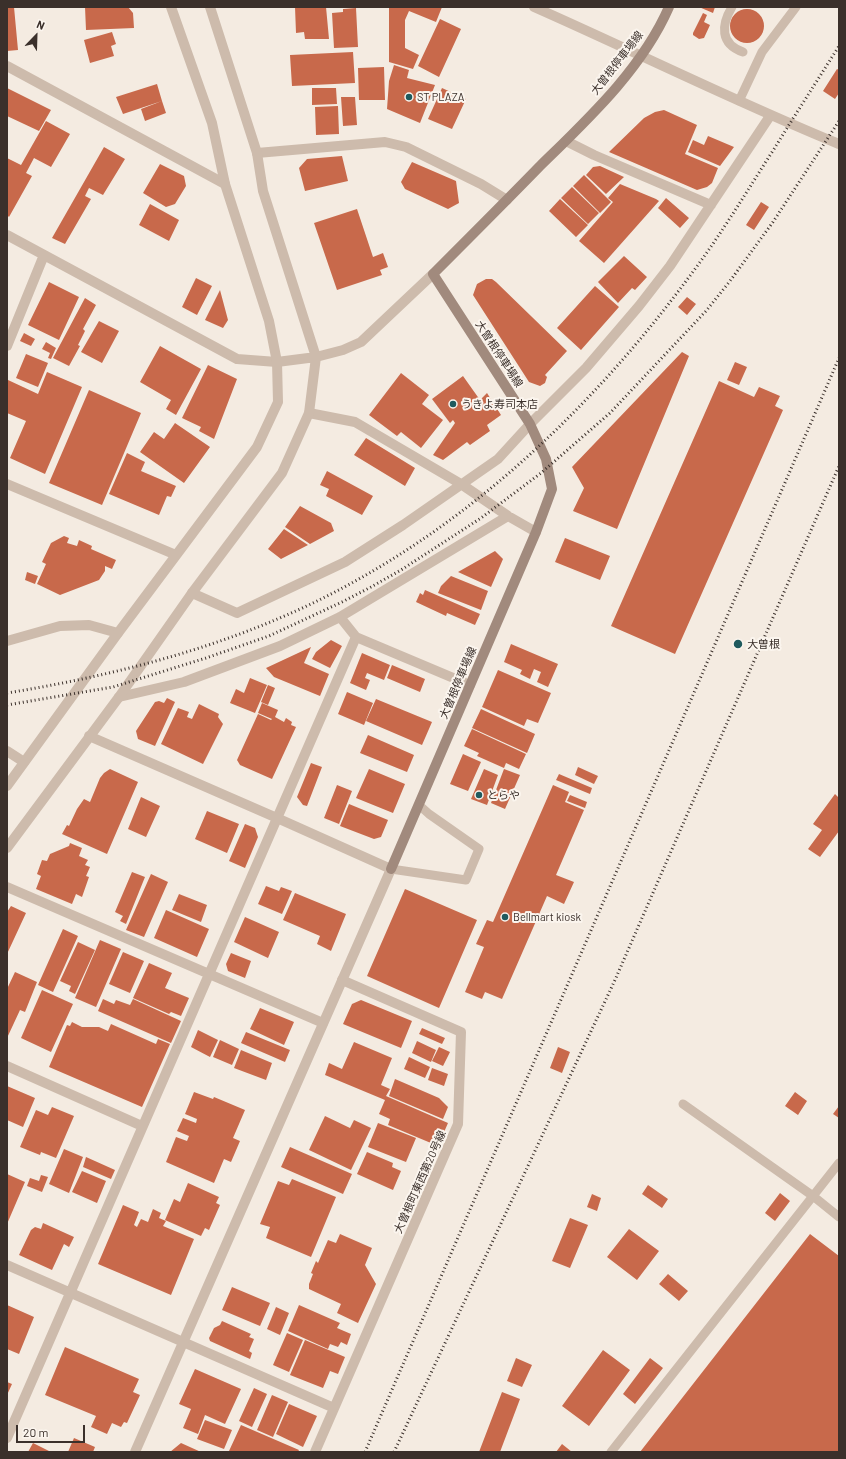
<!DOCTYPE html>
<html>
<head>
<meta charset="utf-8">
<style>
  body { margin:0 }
  #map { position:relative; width:846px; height:1459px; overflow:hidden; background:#f4ebe1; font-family:Barlow,sans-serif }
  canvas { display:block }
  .frame { position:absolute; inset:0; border:8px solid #3b302b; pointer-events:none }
  .north { position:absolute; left:16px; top:16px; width:40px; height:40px; -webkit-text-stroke:3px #fbf5ee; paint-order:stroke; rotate:23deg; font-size:11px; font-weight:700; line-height:16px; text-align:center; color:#3b302b }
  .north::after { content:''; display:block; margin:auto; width:14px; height:18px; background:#3b302b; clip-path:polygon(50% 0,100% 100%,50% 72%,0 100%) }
  .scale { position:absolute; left:16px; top:1425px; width:69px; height:18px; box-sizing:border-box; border:2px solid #3b302b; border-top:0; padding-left:5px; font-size:12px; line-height:14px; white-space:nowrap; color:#3b302b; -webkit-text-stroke:3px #fbf5ee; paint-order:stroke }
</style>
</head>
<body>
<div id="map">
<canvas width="846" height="1459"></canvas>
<div class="frame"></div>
<div class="north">N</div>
<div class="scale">20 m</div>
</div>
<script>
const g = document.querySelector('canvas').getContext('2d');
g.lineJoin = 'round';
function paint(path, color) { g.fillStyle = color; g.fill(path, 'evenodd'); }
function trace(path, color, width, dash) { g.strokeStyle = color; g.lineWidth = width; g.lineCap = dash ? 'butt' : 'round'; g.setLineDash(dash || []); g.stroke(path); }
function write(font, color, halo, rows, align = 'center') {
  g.font = font + ' Barlow,"Noto Sans JP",sans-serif'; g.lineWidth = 4; g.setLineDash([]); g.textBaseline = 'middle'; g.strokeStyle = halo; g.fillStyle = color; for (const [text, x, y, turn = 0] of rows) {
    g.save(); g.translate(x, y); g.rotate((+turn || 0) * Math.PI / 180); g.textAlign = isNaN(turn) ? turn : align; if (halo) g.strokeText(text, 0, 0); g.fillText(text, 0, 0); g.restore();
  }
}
const building = new Path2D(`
  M7,7H14L18,50L7,51Z
  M85,7H128L133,13L134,28L86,30Z
  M295,7H326L329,39H305L304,32L296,33Z
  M389,7H442L436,22L409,11L405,20V48L419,55L413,69L389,62Z
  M699,7H715L713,13Z
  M356,8L358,47L334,48L332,13L343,12V9Z
  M730 26a17 17 0 1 1 34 0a17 17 0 1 1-34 0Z
  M703,13L707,15L704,22L710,25L704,38L699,39L693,35V33Z
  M440,19L461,29L439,77L418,66Z
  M112,32L116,44L111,46L114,56L90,63L84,40Z
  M353,52L355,83L292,86L290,55Z
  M394,65L409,70L407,78L435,85L420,123L387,109L389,81Z
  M384,67L385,100H359L358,68Z
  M837,69L839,70V93L835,99L823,91Z
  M157,84L162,101L123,114L116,97Z
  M7,88L51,110L39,131L7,116Z
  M312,88H336L337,104L312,105Z
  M442,88L466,99L452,129L428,119Z
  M341,97H355L357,125L343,126Z
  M162,101L166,113L145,121L141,109Z
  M338,106L339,134L316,135L315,107Z
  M664,110L697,125L685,154L718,168L712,183L707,187L697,190L609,152L644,118L655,112Z
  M46,121L70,134L51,167L34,158L26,173L32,176L9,217L7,215V158L21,165Z
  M708,136L734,147L720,166L688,152L693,140L704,145Z
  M104,147L125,159L103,195L89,188L85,196L91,199L65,244L52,238Z
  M342,156L348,181L305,191L299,168L307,159Z
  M412,162L456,181L459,203L448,209L405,189L401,182Z
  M160,164L184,176L186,186L175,204L166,207L143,193Z
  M600,166L624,177L606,194L586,175L593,167Z
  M584,175L611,202L600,213L573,186Z
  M620,184L656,199L659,201L604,263L579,241L613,202L608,198Z
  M572,187L599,213L588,224L561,198Z
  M666,198L689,218L680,228L658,208Z
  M560,199L588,225L576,237L549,211Z
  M761,202L769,207L754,230L746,225Z
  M150,204L179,220L169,241L139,225Z
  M357,209L373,257L383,253L388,267L380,270L382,275L337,290L314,223Z
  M624,256L647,277L635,290L632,288L618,303L598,282Z
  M196,278L212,286L197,315L182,307Z
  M486,279H492L496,282L567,351L545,375L547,377L545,383L540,386L529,382L473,295L477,284Z
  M49,282L79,297L59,340L28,325Z
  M595,286L619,307L581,350L557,328Z
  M220,290L228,320L223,328L205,320Z
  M687,297L696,304L687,315L678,307Z
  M85,298L96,305L83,329L85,331L78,345L80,346L69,366L53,358Z
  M99,321L119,331L102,363L81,352Z
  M24,333L35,339L31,346L20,341Z
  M46,342L56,348L51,359L48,358L50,353L42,349Z
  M160,346L201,369L176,415L166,409L171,400L140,382Z
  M682,352L689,356L617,529L573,511L584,488L572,467Z
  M26,354L48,363L38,387L16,378Z
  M735,362L747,367L739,385L727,380Z
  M208,365L237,379L214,439L199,431L201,427L182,418Z
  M47,372L82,387L45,474L10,458L26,421L7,413V382L8,380L38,394Z
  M401,373L429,395L422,404L443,420L421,448L401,432L397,436L369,415Z
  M463,376L480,400L487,393L501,415L487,425L490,431L470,445L467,442L443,460L433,455L455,423L453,420L450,423L432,399Z
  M719,381L754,397L759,387L780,396L775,406L783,410L675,654L611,626Z
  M89,390L141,413L102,505L49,483Z
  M175,423L210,447L184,483L140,452L154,432L164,439Z
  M366,438L415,468L405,486L354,455Z
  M127,453L145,462L141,471L176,486L171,497L167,496L159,515L109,494Z
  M327,471L373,496L362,515L326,496L329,489L320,485Z
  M300,506L331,523L334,531L310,544L285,527Z
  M284,529L308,545L281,559L268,549Z
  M64,536L69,538L67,543L77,546L79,540L92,546L91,549L116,560L112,569L105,566V571L99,580L60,595L37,584L46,564L42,562L51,543Z
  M565,538L610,556L600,580L555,562Z
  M495,551L503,559L491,587L458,572Z
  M27,572L38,576L35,584L25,580Z
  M451,576L488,591L481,610L438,593L441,586Z
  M425,590L480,614L475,625L447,613L446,616L416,602L420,593L423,595Z
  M331,640L342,646L330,668L312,659L316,652Z
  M511,644L558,664L548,687L537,682L541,672L534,669L530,679L520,674L522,670L504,662Z
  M311,647L304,663L329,674L320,696L274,677L266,668Z
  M362,653L390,665L384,680L367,673L365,678L370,680L366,690L350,683Z
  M392,665L425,679L420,692L387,678Z
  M498,670L551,693L538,723L527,719L524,726L482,707Z
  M250,678L267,685L255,713L230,703L236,689L244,693Z
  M268,685L275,688L268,705L261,702Z
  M347,692L373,703L364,725L338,714Z
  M167,698L175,702L155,746L138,739L136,731L155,702L159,701L164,703Z
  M376,699L432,722L422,745L366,721Z
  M262,703L278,710L275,717L284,722L286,718L292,722L291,725L296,727L272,779L240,765L237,760L258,714L271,720L272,719L258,713Z
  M199,704L219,714L218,717L223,724L203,764L161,744L178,708L189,712L187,717L192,719Z
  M481,709L535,734L527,753L472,728Z
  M472,729L526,754L519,769L506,763L504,768L477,756L479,753L464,746Z
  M368,735L414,755L407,772L360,753Z
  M463,754L481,762L468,791L450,784Z
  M311,763L322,767L307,806L303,805L297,797Z
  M578,767L598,776L594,784L575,775Z
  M110,769L138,782L107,854L62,834L67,825L69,826L77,809L84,799L90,802L100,778L104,773Z
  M369,769L405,784L393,813L356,798Z
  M484,769L498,775L487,805L471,799Z
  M504,769L520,775L505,809L491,803Z
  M559,774L592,788L590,794L556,780Z
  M337,785L352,791L339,824L324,818Z
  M553,785L569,792L565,802L584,810L556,875L574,882L564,904L547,896L502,999L485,992L482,999L465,992L484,947L476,944L487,920L493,922Z
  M835,794L839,798V831L820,857L808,849L822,830L813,824Z
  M570,795L587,802L585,808L567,801Z
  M141,797L160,806L146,837L128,829Z
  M349,804L388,820L381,837L374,839L340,826Z
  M207,811L239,824L227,853L195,839Z
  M245,824L255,828L258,837L245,868L229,861Z
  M70,843L82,848L79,856L88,860L85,865L90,867L86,876L89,877L82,897L76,894L72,904L36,889L41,876L37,874L42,860L47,861L50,854L69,846Z
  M132,872L145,877L126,924L120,921L123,916L115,912Z
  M151,874L168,882L144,937L126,930Z
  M266,886L279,891L281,887L292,891L282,914L258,904Z
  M405,889L477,920L439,1008L367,976Z
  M295,893L346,914L331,951L317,944L320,936L283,920Z
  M179,894L207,905L201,922L172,910Z
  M11,906L26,913L7,954V912Z
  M166,910L209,929L197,957L154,938Z
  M245,917L279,932L268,958L234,942Z
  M63,929L78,936L53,992L38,985Z
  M100,940L121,949L96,1007L75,998Z
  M78,942L95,950L75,994L69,991L71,986L60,981Z
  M123,952L144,961L130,993L109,984Z
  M231,953L251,961L245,978L228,971L226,964Z
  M149,963L172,973L165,988L189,998L181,1016L171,1012L169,1014L133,998Z
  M15,972L37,982L25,1012L20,1010L7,1038V989Z
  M42,990L73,1004L51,1052L21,1038Z
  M103,999L114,1004L116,1000L130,1005L133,999L181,1021L171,1043L98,1011Z
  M361,1000L412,1021L401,1048L343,1024L352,1004Z
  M260,1008L294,1022L284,1045L250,1029Z
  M72,1022L82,1027H99L108,1031L111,1024L156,1044L158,1039L170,1044L142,1107L49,1067L67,1025L70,1026Z
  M422,1028L445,1038L442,1044L419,1034Z
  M198,1030L218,1040L210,1057L191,1047Z
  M246,1032L290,1050L285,1062L241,1043Z
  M220,1040L239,1049L232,1065L213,1057Z
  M417,1041L436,1050L431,1062L412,1053Z
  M354,1042L392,1058L381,1085L390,1089L386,1096L448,1123L438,1146L388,1125L390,1119L379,1114L385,1100L325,1075L329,1063L342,1069Z
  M439,1047L450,1052L443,1066L432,1061Z
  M558,1047L570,1052L562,1073L550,1068Z
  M241,1050L272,1063L266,1080L234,1068Z
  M409,1057L430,1067L425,1078L404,1069Z
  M432,1068L448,1074L444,1086L428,1080Z
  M395,1079L439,1098L448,1107L443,1119L389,1096Z
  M7,1086L35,1098L23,1127L7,1120Z
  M194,1092L213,1099L214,1097L245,1110L233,1138L240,1141L231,1162L224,1159L214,1183L166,1162L176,1137L187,1141L189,1136L177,1131L183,1118L196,1123L197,1119L185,1114Z
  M795,1092L807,1101L798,1115L785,1106Z
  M839,1106V1118L833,1114Z
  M52,1107L74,1116L56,1158L41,1152L40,1155L20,1147L36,1110L48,1115Z
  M325,1116L350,1128L354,1120L371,1128L351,1170L309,1150Z
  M378,1123L416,1138L406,1162L368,1147Z
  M290,1147L352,1174L343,1194L281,1167Z
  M64,1149L83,1157L69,1193L49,1184Z
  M367,1152L393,1163L392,1167L401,1171L393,1190L357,1174Z
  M86,1157L115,1170L111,1179L83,1167Z
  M82,1171L106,1181L97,1203L72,1192Z
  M7,1174L25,1182L7,1224Z
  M41,1175L48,1177L42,1192L27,1186L30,1178L39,1181Z
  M292,1179L336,1197L311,1257L266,1238L270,1227L260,1224L278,1181L289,1185Z
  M188,1183L219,1197L216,1203L220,1205L209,1230L205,1228L201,1236L165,1220L174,1199L180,1202Z
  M648,1185L668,1199L662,1208L642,1194Z
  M780,1193L790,1201L775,1221L765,1213Z
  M592,1194L601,1198L597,1211L587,1207Z
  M123,1205L139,1212L134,1225L137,1227L141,1219L148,1222L153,1209L161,1213L159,1218L166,1221L163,1226L194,1239L171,1295L98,1264Z
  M570,1218L588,1225L570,1268L552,1261Z
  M43,1223L74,1237L69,1247L64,1244L52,1270L19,1255L31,1230L35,1227L41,1229Z
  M629,1229L659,1251L637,1280L607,1257Z
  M340,1234L372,1248L365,1265L376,1284L358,1323L337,1313L341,1304L309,1289V1284L313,1274L311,1273L316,1261L318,1263L328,1240L336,1243Z
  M810,1234L839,1256V1452H640Z
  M668,1274L688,1291L679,1301L659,1284Z
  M232,1287L270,1303L260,1326L222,1310Z
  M7,1305L34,1317L19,1354L7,1349Z
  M299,1305L340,1323L337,1328L351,1334L347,1345L341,1342L338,1347L330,1344L328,1349L288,1331Z
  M276,1307L289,1313L280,1335L267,1329Z
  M222,1321L251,1334L249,1337L254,1339L249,1351L252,1353L250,1359L210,1341L209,1338L214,1328L220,1325Z
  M287,1333L303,1340L289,1372L273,1365Z
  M305,1340L345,1357L338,1374L330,1371L323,1388L290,1375Z
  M65,1347L139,1379L133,1392L140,1395L127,1423L124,1422L121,1427L112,1423L107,1434L91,1427L96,1416L45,1395Z
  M603,1350L630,1370L589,1426L562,1406Z
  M516,1358L532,1365L522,1387L507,1381Z
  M650,1358L663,1368L635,1404L623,1394Z
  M195,1369L241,1389L225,1424L205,1415L198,1434L183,1428L191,1409L179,1404Z
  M7,1382L12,1384L7,1395Z
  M254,1388L267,1394L252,1427L239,1421Z
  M502,1392L520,1399L500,1452H479Z
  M272,1395L288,1402L273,1437L257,1430Z
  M289,1404L317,1416L303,1447L276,1434Z
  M205,1420L232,1430L224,1449L197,1439Z
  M241,1425L299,1450L298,1452L229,1451Z
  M74,1438L95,1447L93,1452H68Z
  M33,1443L51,1452H28Z
  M181,1443L201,1452H170Z
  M562,1444L572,1452H556Z`);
const service = new Path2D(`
  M732,7C721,25 720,44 743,52
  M739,101L762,52L796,7
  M391,869L466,880L479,849L429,814L419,805
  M683,1104L813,1196L839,1163
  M611,1452L813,1196L839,1217`);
const minor = new Path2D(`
  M7,66L225,184
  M566,141L594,155L711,205
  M257,153L385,142L406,147L481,184L507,200
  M7,235L237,359L277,362
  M7,346L44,255
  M309,413L355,422L461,484L508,516L536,532
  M192,593L237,613L345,562L403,525L498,459L530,424L586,368L639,306L670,266L770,116
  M356,637L470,685
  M7,641L60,626L89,625L118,633
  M119,697L184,682L280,646L340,617L508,516
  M89,736L277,818L391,869
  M7,751L24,762
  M7,887L323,1023
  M7,1066L142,1126
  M7,1265L334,1408
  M7,1438L356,637L340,617
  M315,1452L458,1124L461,1032L342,980`);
const tertiary = new Path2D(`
  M534,7C636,52 736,102 839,144
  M277,362L316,357L343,350L361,342L433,274
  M7,484L176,555
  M7,786L118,633L257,447L278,402L277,362L269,321L225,184L212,123L171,7
  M7,848L119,697L192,593L282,473L309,413L316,357L263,191L257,153L210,7
  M135,1452L391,869`);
const secondary = new Path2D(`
  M391,869L536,532L552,489L546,459L530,424L433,274C469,238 505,202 540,166C588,119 642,69 669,7`);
const rail = new Path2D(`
  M7,693C112,676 217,649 313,603C466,529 592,409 692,273C722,233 747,191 774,149C795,115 817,81 839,46
  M7,705L113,687L206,658L269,636L342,602L371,587L401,570L481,518L541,473L610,413L706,311L730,281L773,222L839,121
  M365,1452L839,358
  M394,1452L615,980L839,466`);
const markers = [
  [409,97,4,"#1f5a5e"],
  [453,404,4,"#1f5a5e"],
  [738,644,5,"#1f5a5e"],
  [479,795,4,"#1f5a5e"],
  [505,917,4,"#1f5a5e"]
];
const streetNames = [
  ["大曽根停車場線",617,63,-52],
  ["大曽根停車場線",499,354,57],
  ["大曽根停車場線",458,683,-67],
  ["大曽根町東西第20号線",420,1182,-66]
];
const poiNames = [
  ["ST PLAZA",417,97],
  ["うきよ寿司本店",461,404],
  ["大曽根",747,644],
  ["とらや",487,795],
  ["Bellmart kiosk",513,917]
];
paint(building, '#c8694b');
trace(service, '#cdbbac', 9);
trace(minor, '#cdbbac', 10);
trace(tertiary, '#cdbbac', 10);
trace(secondary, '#a18a7d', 10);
trace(rail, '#3b302b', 3, [1, 3]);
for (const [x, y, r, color] of markers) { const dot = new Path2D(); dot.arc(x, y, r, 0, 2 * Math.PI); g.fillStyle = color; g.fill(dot); trace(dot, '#fbf5ee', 1.5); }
write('11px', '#3b302b', '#fbf5ee', streetNames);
write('11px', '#3b302b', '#fbf5ee', poiNames, 'left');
</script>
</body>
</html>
